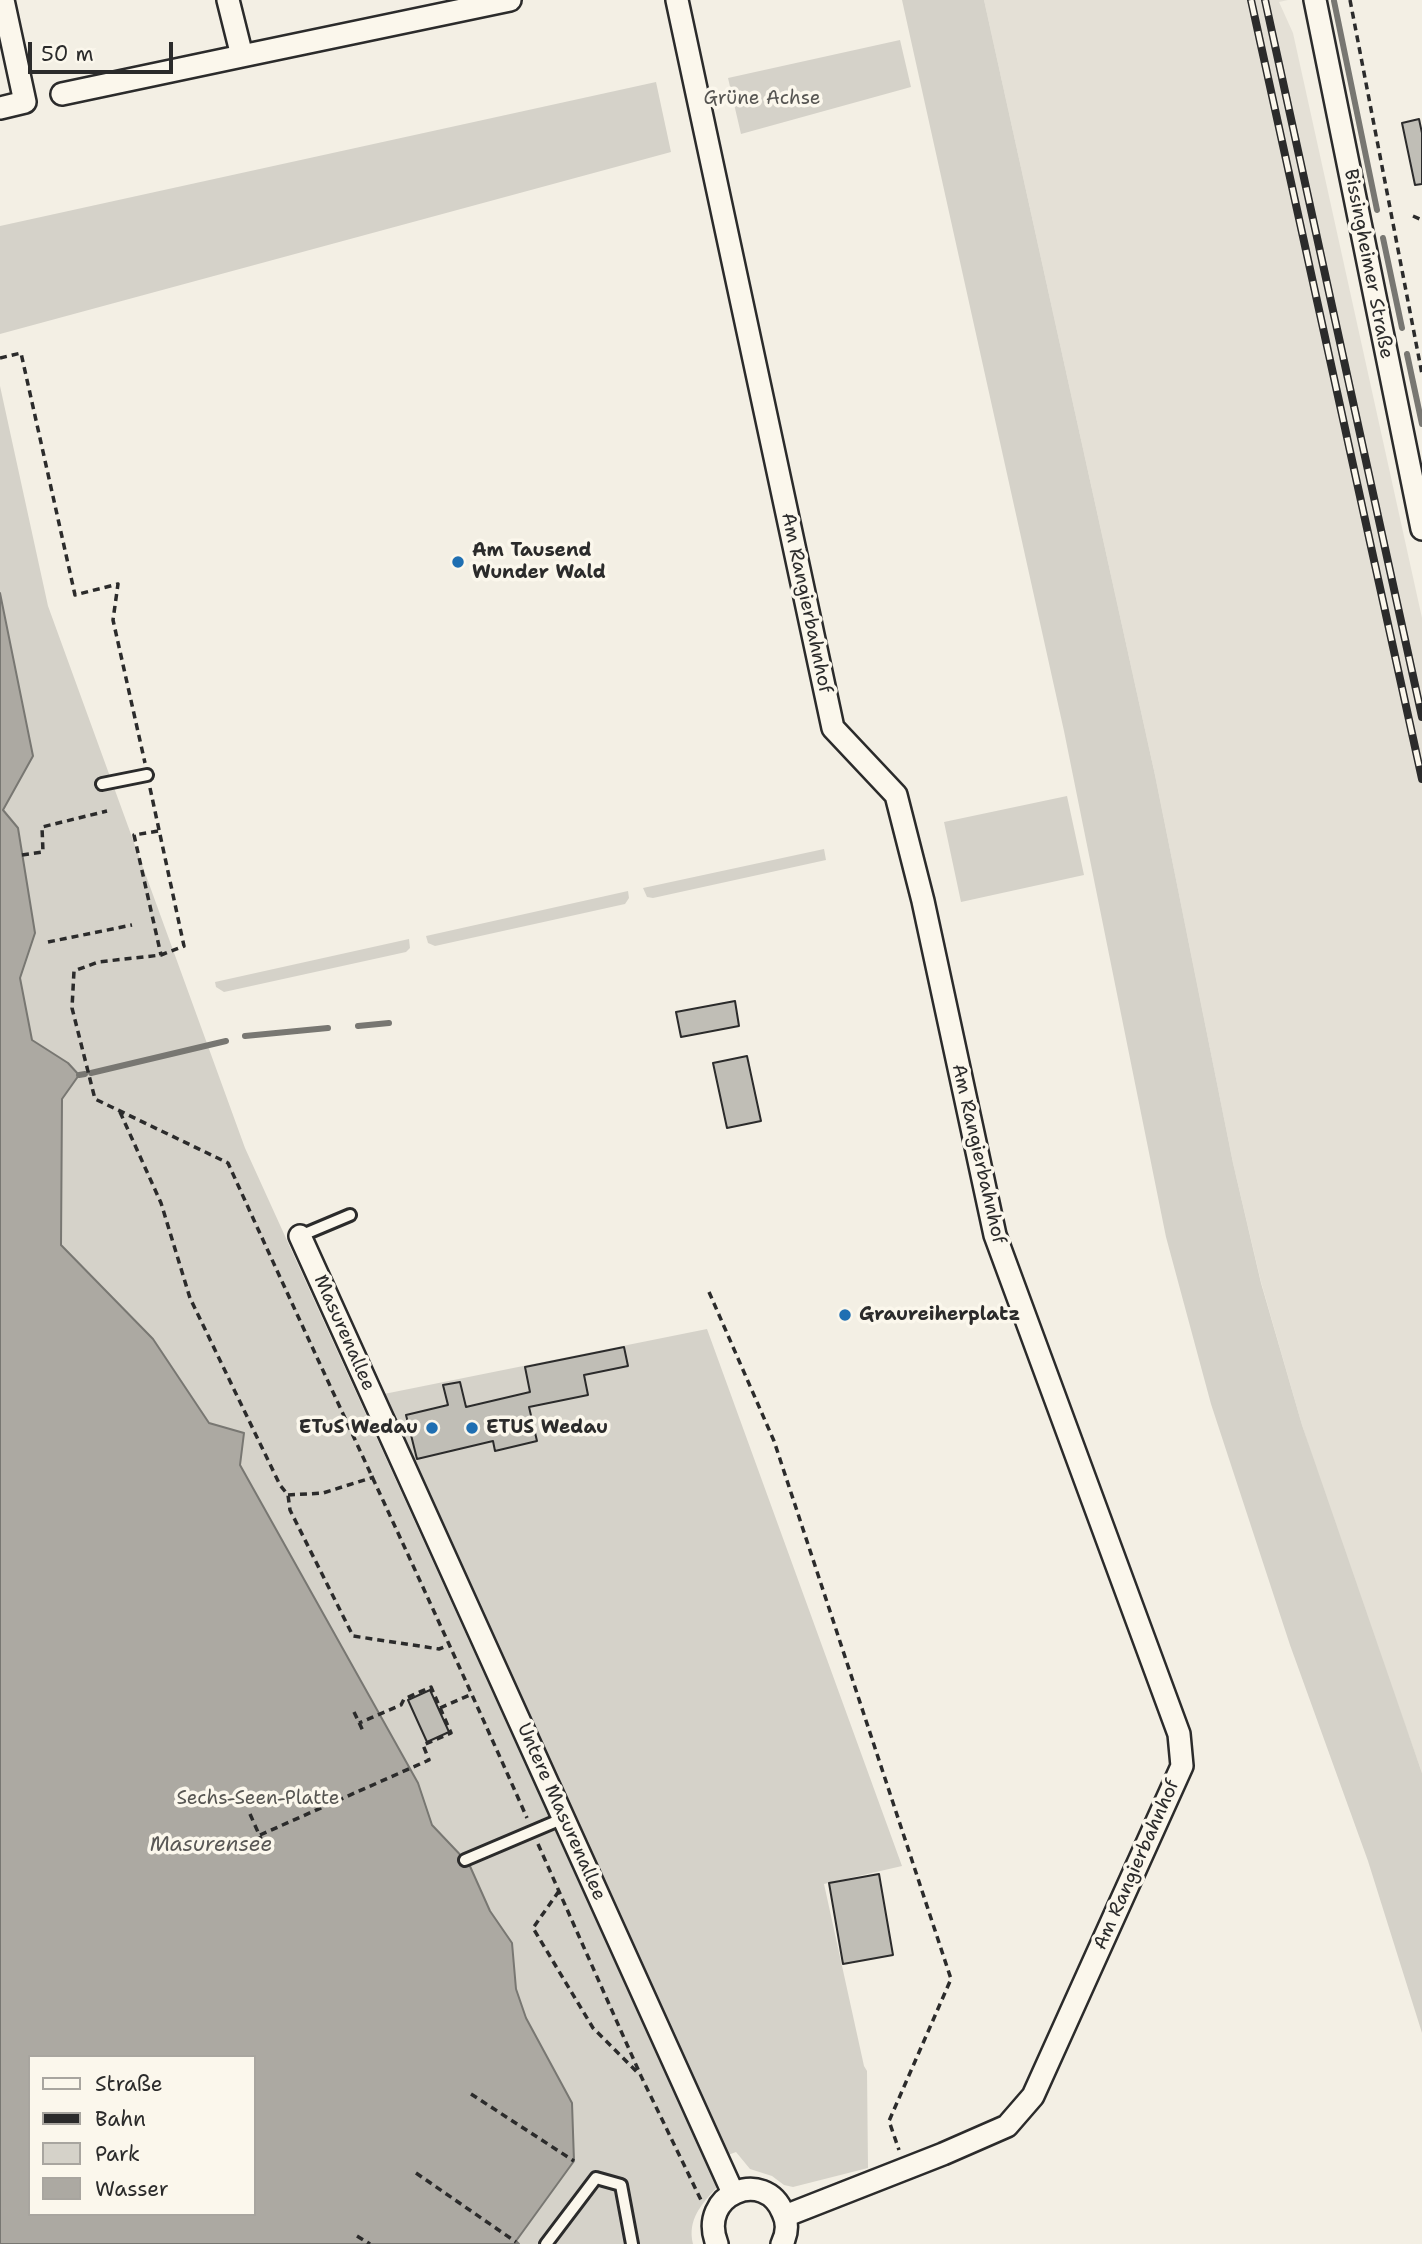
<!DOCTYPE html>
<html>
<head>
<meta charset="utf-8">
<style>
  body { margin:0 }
  #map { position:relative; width:1422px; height:2244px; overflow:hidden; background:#f3efe4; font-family:"Shantell Sans",sans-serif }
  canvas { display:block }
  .legend { position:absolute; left:28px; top:2055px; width:228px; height:161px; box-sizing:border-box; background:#fbf7ec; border:2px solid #a8a59f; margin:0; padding:9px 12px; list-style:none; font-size:21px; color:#2b2b2b }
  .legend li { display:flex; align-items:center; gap:14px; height:35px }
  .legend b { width:35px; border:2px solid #a8a59f }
  .scale { position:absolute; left:28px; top:42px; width:145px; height:32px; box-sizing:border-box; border:4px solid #2b2b2b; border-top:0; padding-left:9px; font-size:21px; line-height:24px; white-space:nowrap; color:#2b2b2b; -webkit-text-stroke:5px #fbf7ec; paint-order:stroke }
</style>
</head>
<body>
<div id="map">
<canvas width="1422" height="2244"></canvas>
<ul class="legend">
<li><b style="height:9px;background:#fbf7ec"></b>Straße</li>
<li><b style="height:9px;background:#2b2b2b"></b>Bahn</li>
<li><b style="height:19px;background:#d5d2c9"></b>Park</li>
<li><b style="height:19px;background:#aca9a2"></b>Wasser</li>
</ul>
<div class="scale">50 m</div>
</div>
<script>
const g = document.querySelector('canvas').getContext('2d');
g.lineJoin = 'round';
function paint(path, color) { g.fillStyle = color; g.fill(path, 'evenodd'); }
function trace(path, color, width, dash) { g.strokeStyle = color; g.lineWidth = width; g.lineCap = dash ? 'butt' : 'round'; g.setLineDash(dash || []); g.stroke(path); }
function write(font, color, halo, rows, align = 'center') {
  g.font = font + ' "Shantell Sans",sans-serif'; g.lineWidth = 7; g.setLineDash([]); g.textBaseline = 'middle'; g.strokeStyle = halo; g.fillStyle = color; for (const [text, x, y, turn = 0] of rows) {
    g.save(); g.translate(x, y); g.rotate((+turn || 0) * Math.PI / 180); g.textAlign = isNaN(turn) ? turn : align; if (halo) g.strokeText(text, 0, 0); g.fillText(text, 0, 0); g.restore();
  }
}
const built = new Path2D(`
  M984,0H1288L1279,2L1293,33L1422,618V1773L1333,1521L1302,1425L1261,1282L1233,1163L1155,775Z`);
const green = new Path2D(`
  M902,0H984L1155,775L1233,1163L1261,1283L1302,1425L1422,1773V2033L1368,1861L1290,1645L1211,1404L1166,1237L1064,731Z
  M900,40L911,87L741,134L728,78Z
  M656,82L671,152L0,334V226Z
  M0,386L48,606L245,1148L717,2187C702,2204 687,2219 693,2244H0ZM30,2057H254V2214H30Z
  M1067,796L1084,875L961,902L944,822Z
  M824,849L826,860L653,898L647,897L643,888Z
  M628,891L629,898L625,904L435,946L428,943L426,936Z
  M409,939L410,948L406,952L224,992L216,987L215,982Z
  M707,1329L902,1866L824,1884L864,2066L867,2071L868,2168L793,2187L784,2185L772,2176L750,2169L736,2152L728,2155L384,1394Z`);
const water = new Path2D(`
  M0,593L33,756L3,810L18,828L35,933L20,978L32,1040L68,1063L79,1075L62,1099L61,1245L153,1339L209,1423L244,1433L240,1465L418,1783L432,1825L469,1864L490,1911L512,1943L516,1989L526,2018L572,2103L574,2161L516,2241L519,2244H0ZM30,2057H254V2214H30Z`);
const stream = new Path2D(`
  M1334,1L1377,210
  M1383,238L1402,328
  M1407,354L1422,424
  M358,1026L389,1023
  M245,1036L328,1028
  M91,1073L226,1041
  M79,1075L85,1074`);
const building = new Path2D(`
  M1419,119L1422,133V184L1415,185L1402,123Z
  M735,1001L739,1026L681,1037L676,1012Z
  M747,1056L761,1121L727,1128L713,1063Z
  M624,1347L628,1366L584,1375L588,1395L529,1407L537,1441L495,1451L493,1441L417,1459L406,1415L448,1405L443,1385L460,1382L466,1407L530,1392L525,1367Z
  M430,1690L449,1732L427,1742L408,1700Z
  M879,1874L893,1955L843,1964L829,1883Z`);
const path = new Path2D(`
  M1350,0L1422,374
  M1413,216L1422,220
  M0,358L21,353L75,595L118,584L113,620L145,763
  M150,788L184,946L161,955L98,962L74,971L72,1008L95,1099L228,1163C327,1382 430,1598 527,1818
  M158,831L134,835L161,955
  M22,855L43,852L42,827L107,811
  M48,942L132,925
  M120,1112L161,1203L190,1298L280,1485L288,1495L290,1510L353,1636L439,1649L450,1645
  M709,1292L774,1441L951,1979L889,2121L899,2150
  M288,1495L323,1493L374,1477
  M440,1708L472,1694
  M354,1712L364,1733
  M250,1814L269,1857
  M260,1835L429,1760L423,1745L451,1733L431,1687L404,1699L401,1705L359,1723
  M538,1844L641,2076L701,2200
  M559,1891L533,1928L593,2028L638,2073
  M471,2094L574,2161
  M416,2173L516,2242
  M357,2236L370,2244`);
const service = new Path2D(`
  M102,784L147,775
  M300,1236L350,1215
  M465,1860L564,1818
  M546,2244L596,2178L621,2185L632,2244`);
const minor = new Path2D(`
  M677,0L833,728L896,795L923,901L995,1235L1179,1734L1182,1766L1033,2096L1007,2126L943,2154L785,2216
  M1315,0L1422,529
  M242,56L510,0
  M62,94L242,56L228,0
  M0,108L25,102L3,0
  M300,1236L733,2193
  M717,2244C697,2194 765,2167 783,2213C788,2223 787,2234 782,2244`);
const rail = new Path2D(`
  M1251,0L1422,779
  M1265,0L1422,717`);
const markers = [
  [458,562,7,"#1f6fb2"],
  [845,1315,7,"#1f6fb2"],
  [432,1428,7,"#1f6fb2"],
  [472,1428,7,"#1f6fb2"]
];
const parkNames = [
  ["Grüne Achse",762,99],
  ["Sechs-Seen-Platte",258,1799]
];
const streetNames = [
  ["Bissingheimer Straße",1368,264,79],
  ["Am Rangierbahnhof",806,603,78],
  ["Am Rangierbahnhof",978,1154,77],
  ["Masurenallee",344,1333,66],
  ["Untere Masurenallee",561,1812,66],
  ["Am Rangierbahnhof",1137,1865,-66]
];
const poiNames = [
  ["Am Tausend",472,551],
  ["Wunder Wald",472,573],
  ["Graureiherplatz",859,1315],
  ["ETuS Wedau",418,1428,"right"],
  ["ETUS Wedau",486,1428]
];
const waterNames = [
  ["Masurensee",211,1846]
];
paint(built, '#e4e0d6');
paint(green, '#d5d2c9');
paint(water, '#aca9a2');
trace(water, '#787772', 2);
trace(stream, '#787772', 6);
paint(building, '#c0beb6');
trace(building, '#2b2b2b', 2);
trace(service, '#2b2b2b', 16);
trace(minor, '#2b2b2b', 26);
trace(path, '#2b2b2b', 3.5, [7, 5]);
trace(service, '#fbf7ec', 10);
trace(minor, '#fbf7ec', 21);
trace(rail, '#2b2b2b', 8);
trace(rail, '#fbf7ec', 5, [16]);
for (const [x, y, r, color] of markers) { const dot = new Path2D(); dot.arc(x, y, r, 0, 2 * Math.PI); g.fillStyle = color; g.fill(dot); trace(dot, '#fbf7ec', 2.5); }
write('19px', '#565552', '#fbf7ec', parkNames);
write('19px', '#2b2b2b', '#fbf7ec', streetNames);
write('bold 19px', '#2b2b2b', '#fbf7ec', poiNames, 'left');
write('italic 21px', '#585755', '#fbf7ec', waterNames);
</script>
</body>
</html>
